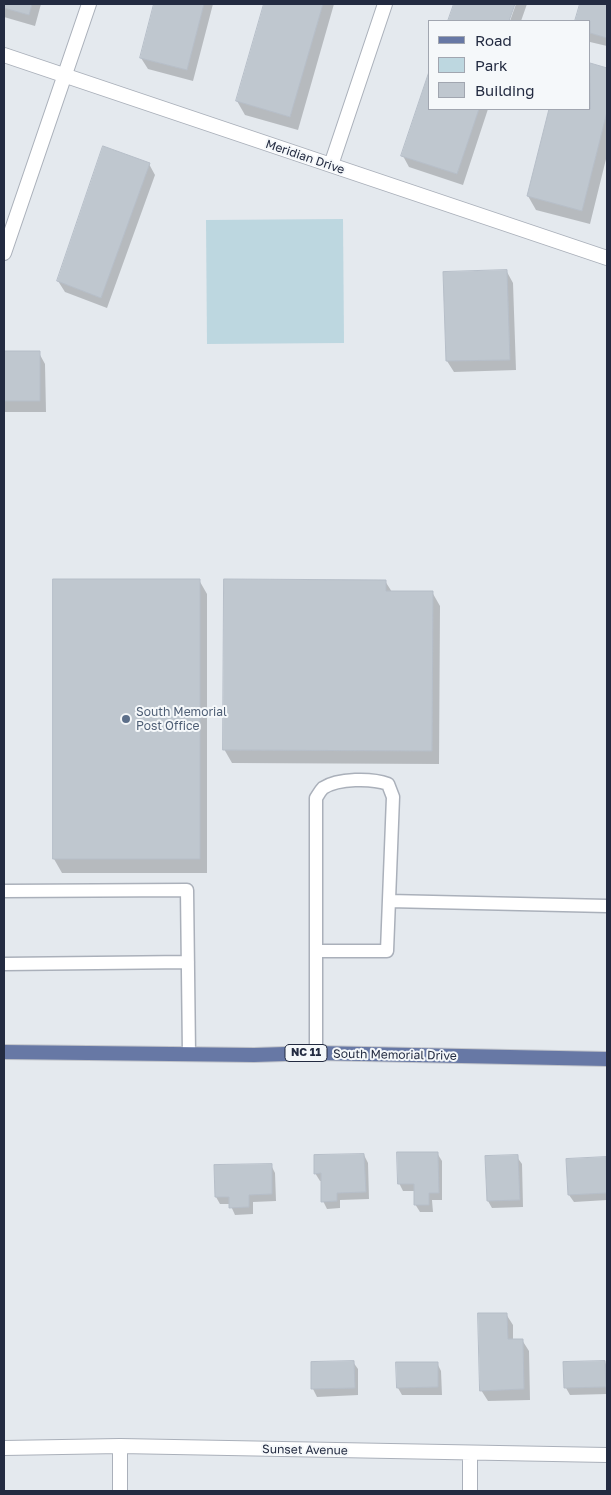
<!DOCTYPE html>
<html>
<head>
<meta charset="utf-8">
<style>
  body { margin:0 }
  #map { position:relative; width:611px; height:1495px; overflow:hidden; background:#e4e9ee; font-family:"Golos Text",sans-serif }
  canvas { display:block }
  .frame { position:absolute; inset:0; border:5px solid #232b41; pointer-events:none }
  .legend { position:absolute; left:428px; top:20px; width:162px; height:90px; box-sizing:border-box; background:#f5f8fa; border:1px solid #a1a6b0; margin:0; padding:6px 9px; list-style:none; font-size:15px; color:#232b41 }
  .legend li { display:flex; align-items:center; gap:10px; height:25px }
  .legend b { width:25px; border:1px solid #a1a6b0 }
</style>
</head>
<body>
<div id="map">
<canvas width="611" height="1495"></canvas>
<div class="frame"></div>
<ul class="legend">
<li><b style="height:6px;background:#6778a5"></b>Road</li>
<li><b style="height:14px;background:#bdd7e0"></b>Park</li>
<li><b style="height:14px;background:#bfc7cf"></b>Building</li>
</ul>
</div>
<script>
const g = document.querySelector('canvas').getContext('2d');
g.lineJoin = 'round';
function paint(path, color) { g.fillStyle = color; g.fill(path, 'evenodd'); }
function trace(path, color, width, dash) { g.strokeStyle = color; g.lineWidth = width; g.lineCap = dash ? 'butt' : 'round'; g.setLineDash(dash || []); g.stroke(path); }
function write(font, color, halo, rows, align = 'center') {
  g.font = font + ' "Golos Text",sans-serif'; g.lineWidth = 4; g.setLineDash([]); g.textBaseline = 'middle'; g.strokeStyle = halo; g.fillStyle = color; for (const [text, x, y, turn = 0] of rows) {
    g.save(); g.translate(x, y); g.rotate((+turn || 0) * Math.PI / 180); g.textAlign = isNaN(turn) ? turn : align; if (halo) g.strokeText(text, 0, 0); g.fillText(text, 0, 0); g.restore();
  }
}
const green = new Path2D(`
  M343,219L344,343L207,344L206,220Z`);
const shadow = new Path2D(`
  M4,4H41L35,26L4,17Z
  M156,4H213L193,81L148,69L141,58Z
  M265,4H334L298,130L245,115L237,101Z
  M456,4H514L508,21H450Z
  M516,4H527L521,21H510Z
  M581,4H607V46L590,42V21H577Z
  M590,65L607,69V155L590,224L536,210L528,196L551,109H590Z
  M430,109H488L463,185L409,167L403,156Z
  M149,164L155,175L107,308L65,292L58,281Z
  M507,272L513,283L516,370L454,372L447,361L445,273Z
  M4,353H39L45,364L46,412H4Z
  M199,580L207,594V873H62L54,859Z
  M385,581L392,592H432L440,606L439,764L232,763L224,749Z
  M437,1153L442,1161V1200H432L433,1212H420L415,1204V1191H403L399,1183Z
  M364,1155L368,1163L369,1199L340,1200V1208L327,1209L323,1201L322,1181H320L315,1173Z
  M517,1157L522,1164L523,1207L492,1208L488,1201L487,1158Z
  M606,1158L607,1161V1200L574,1202L569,1195Z
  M271,1165L275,1173L276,1201L253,1202V1214L235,1215L230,1204H220L216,1197Z
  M506,1314L513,1325V1340H522L529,1351L530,1400L488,1401L481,1390Z
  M353,1362L358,1369V1395L317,1397L313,1389L312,1363Z
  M605,1362L607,1367V1394L570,1395L566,1388Z
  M437,1363L441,1371L442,1395H402L398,1388Z`);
const building = new Path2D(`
  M4,4H32L29,15L4,8Z
  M154,4H204L187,70L140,58Z
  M264,4H323L290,117L236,101Z
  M454,4H515L509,21H448Z
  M580,4H607V38L590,33V21H575Z
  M590,63L607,68V112L582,211L527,196L549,109H590Z
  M430,69V109H479L457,174L401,156Z
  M103,146L150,163L101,298L57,281Z
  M507,270L510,360L446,361L443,272Z
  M4,351H40V401H4Z
  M53,579H200V859H53Z
  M224,579L386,580V591H433L432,751L223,750Z
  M397,1152H438L439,1193H429V1205H414V1184H398Z
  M364,1154L366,1192L337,1193V1201L321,1202V1173L314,1174V1155Z
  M518,1155L520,1200L487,1201L485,1156Z
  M606,1157L607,1193L568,1195L566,1159Z
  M272,1164V1194L249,1195V1207L229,1208V1197H215L214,1165Z
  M478,1313H507L508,1339H523L524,1389L480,1391Z
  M354,1361L355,1388L311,1389V1362Z
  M605,1361L606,1387L564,1388L563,1362Z
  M396,1362H438V1387L397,1388Z`);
const service = new Path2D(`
  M4,891L187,890L189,1054
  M389,901L607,906
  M4,964L188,962
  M316,1053V798C318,795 320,791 323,788C338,778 372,778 388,784L393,797L387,951H316`);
const minor = new Path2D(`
  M4,55L607,258
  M331,165L385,4
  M4,253L89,4
  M120,1446V1491
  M4,1448L120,1446L607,1455
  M470,1453V1491`);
const primary = new Path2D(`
  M4,1052L254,1055L316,1053L607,1059`);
const markers = [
  [126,719,5,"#5c6f8a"]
];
const shields = [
  [306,1053,42]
];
const shieldNames = [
  ["NC 11",306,1053]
];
const streetNames = [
  ["Meridian Drive",305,157,19],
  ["South Memorial Drive",395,1055,1],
  ["Sunset Avenue",305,1450,1]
];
const serviceNames = [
  ["South Memorial",136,712],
  ["Post Office",136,726]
];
paint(green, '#bdd7e0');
paint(shadow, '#0003');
paint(building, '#bfc7cf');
trace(building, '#b6bec8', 1);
trace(service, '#aab0ba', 15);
trace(minor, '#aab0ba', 16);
trace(primary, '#c1c4ca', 16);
trace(service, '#fff', 12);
trace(minor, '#fff', 14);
trace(primary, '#6778a5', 14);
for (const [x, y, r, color] of markers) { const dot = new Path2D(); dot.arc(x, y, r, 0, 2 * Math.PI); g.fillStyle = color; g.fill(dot); trace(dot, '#f5f8fa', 2); }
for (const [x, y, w] of shields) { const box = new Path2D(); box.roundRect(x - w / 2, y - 8.5, w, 17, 4); g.fillStyle = '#f5f8fa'; g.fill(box); trace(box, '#232b41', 1); }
write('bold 11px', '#232b41', null, shieldNames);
write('12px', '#232b41', '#f5f8fa', streetNames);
write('12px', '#4e5e75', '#f5f8fa', serviceNames, 'left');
</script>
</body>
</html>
